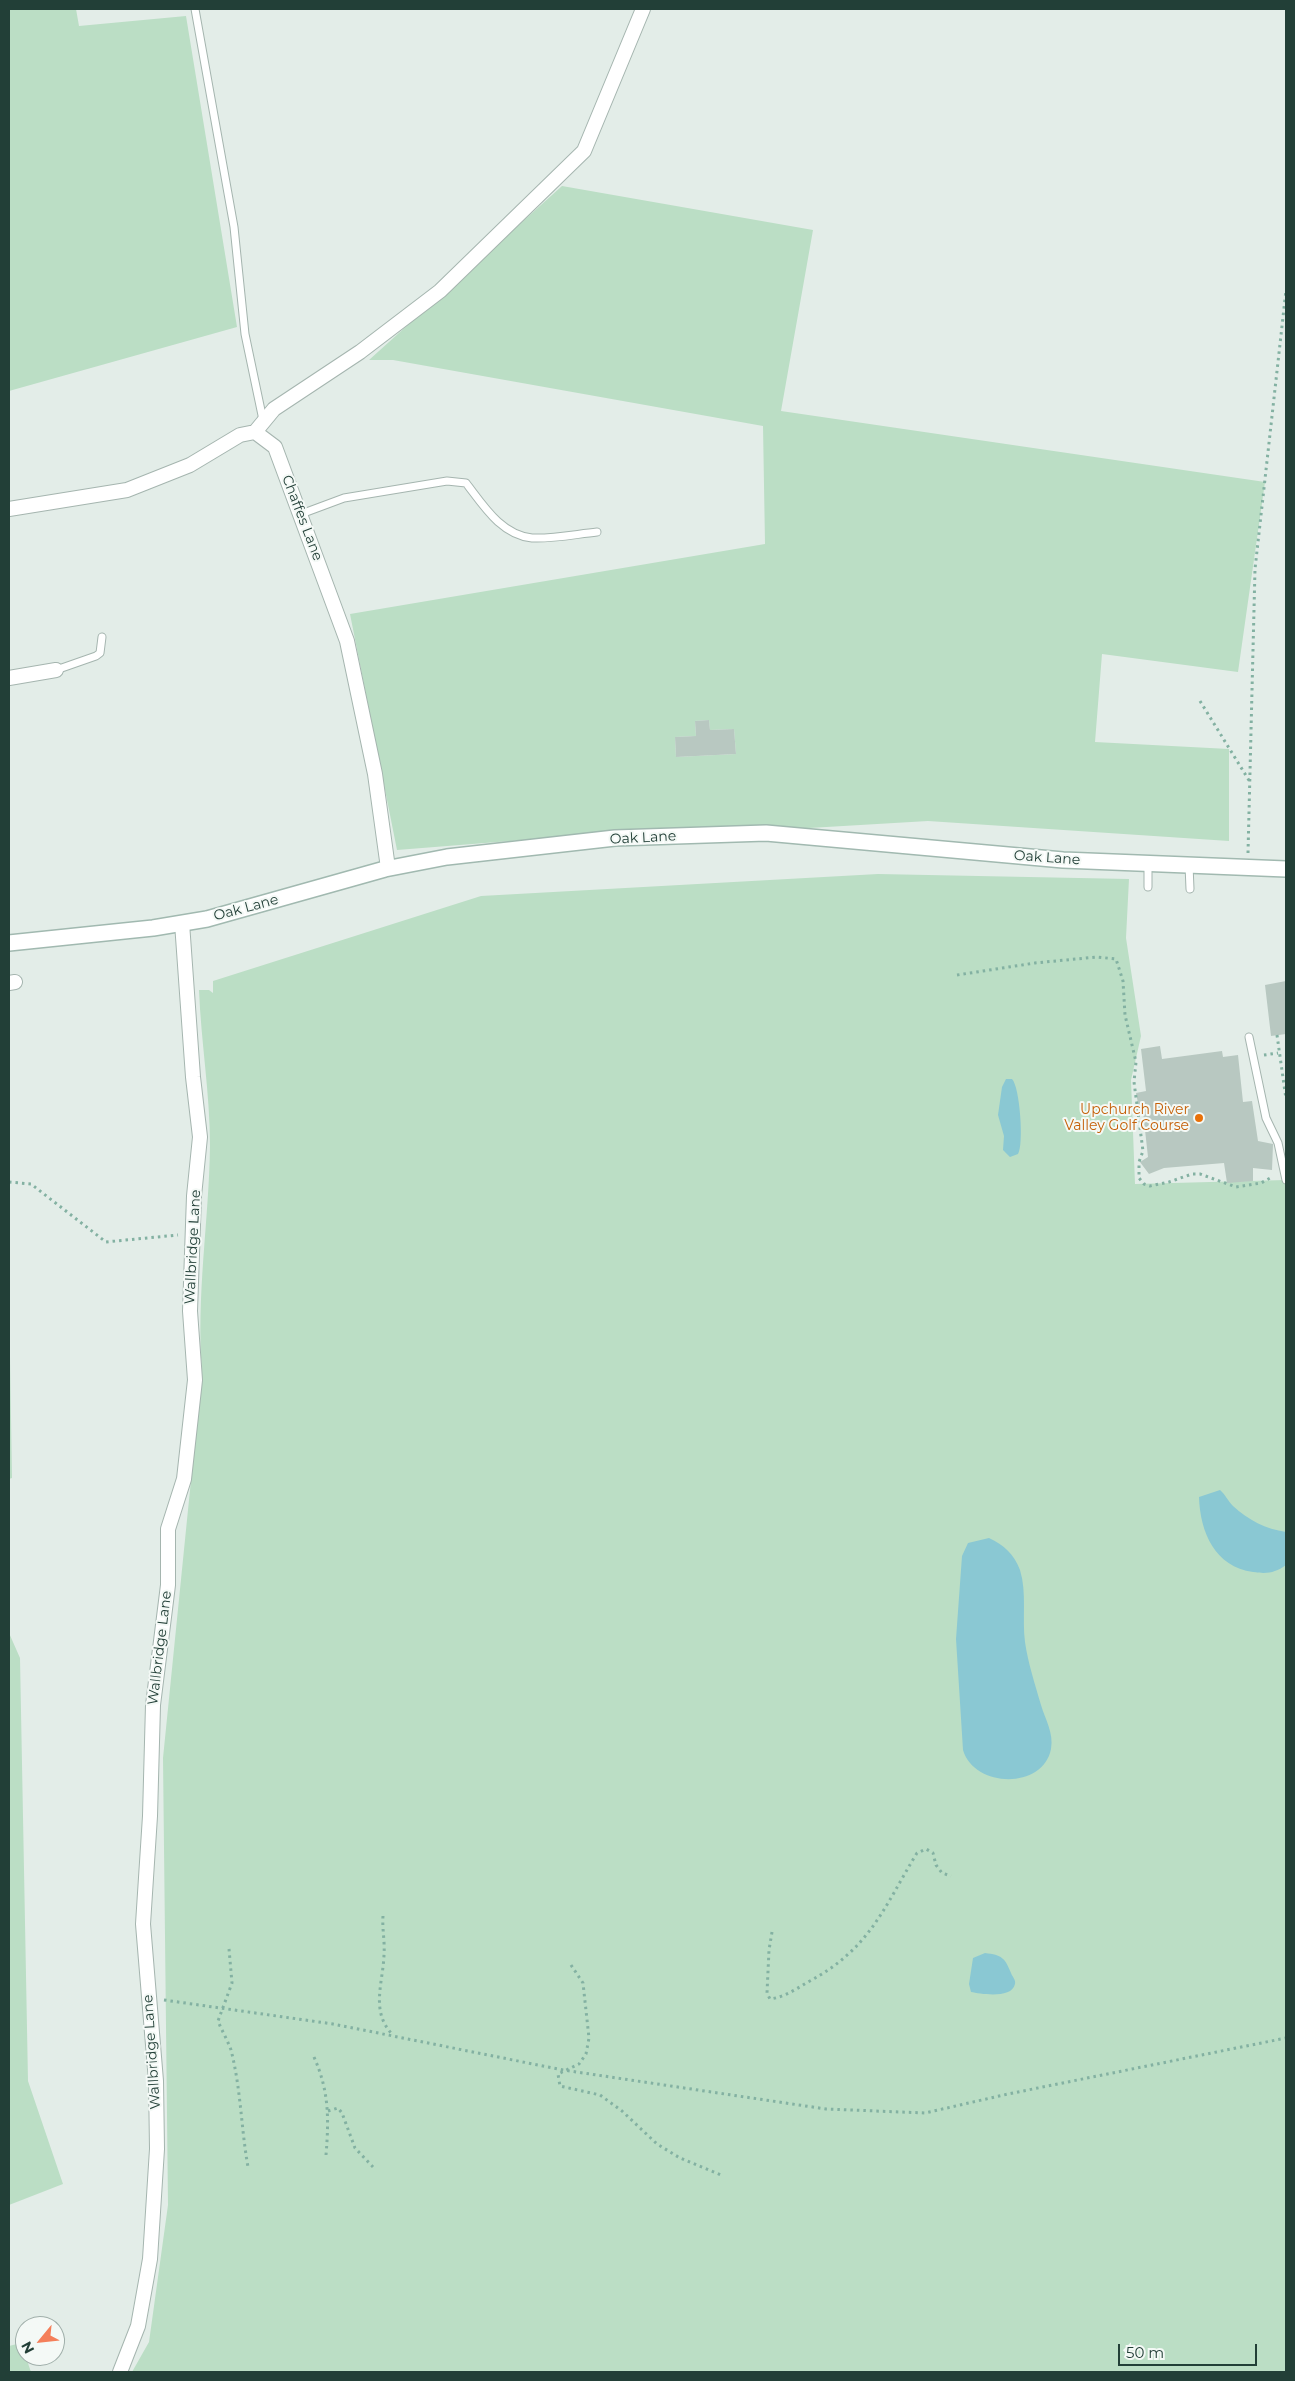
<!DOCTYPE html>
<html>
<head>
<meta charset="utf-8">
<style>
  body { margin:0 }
  #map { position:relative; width:1295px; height:2381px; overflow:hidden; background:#e3ede8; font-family:Montserrat,sans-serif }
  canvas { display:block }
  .frame { position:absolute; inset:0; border:10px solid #223f37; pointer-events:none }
  .north { position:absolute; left:15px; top:2316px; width:50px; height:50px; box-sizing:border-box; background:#f4f9f6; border:1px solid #a0afaa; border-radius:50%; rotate:242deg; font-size:14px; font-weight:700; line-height:20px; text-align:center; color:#223f37 }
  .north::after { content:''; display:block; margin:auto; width:18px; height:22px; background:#f47f5a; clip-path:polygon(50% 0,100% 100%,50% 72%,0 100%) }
  .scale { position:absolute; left:1118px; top:2344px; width:139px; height:22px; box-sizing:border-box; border:2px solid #223f37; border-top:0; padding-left:6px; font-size:15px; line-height:18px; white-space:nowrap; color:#223f37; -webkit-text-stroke:4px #f4f9f6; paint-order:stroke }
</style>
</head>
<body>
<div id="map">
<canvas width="1295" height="2381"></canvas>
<div class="frame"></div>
<div class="north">N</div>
<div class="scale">50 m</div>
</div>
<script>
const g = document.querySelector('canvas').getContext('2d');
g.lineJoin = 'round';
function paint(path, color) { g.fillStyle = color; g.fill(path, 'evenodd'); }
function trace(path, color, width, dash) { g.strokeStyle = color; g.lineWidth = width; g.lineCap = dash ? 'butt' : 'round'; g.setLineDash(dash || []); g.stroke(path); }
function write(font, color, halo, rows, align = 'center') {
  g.font = font + ' Montserrat,sans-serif'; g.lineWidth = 4; g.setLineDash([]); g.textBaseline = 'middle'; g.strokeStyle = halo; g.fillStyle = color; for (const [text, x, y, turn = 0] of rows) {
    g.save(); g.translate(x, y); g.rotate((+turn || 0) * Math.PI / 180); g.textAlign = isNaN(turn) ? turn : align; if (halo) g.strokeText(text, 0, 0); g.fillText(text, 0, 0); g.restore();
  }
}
const green = new Path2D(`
  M9,9H76L79,26L186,16L237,327L9,391Z
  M562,186L813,230L781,411L1265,482L1238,672L1102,654L1095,742L1229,749V841L928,821L657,837L648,830L397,850L350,614L765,544L763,426L393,360H369ZM709,720L710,730L734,729L736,754L676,757L675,737L696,736L695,721Z
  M878,874L1129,879L1126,938L1141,1036L1131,1080L1135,1184L1286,1180V2372H132L149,2342L168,2205L163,1758L202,1371C196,1296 209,1221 210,1146C210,1094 201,1042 199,990H209L213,993V981L481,896Z
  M9,1296L12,1478L9,1479Z
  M9,1633L20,1658L28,2081L63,2184L9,2205Z
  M21,2343L31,2372H9V2346Z`);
const water = new Path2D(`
  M1006,1079H1012C1020,1087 1024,1145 1018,1154L1010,1157L1003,1150L1004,1136L998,1115L1002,1087Z
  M1220,1490C1225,1494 1228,1501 1233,1506C1248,1520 1266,1529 1286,1532V1565C1275,1573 1267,1574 1253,1572C1215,1567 1200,1532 1199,1497Z
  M989,1538C1004,1545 1014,1554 1020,1570C1027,1592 1022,1619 1025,1642C1028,1663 1035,1684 1041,1705C1045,1719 1054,1733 1051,1749C1043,1790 974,1788 963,1750L956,1639L962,1556L968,1543Z
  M985,1953C1002,1955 1005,1958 1011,1973C1012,1976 1016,1980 1015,1984C1012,1999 981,1994 971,1992L969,1984L973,1958Z`);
const building = new Path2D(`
  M709,720L710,730L734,729L736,754L676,757L675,737L696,736L695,721Z
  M1286,981V1034L1271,1036L1265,985Z
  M1160,1046L1162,1059L1222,1051L1223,1057L1238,1055L1243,1102L1252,1101L1258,1141L1273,1144L1272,1170L1253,1168V1181L1227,1183L1224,1163L1164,1168L1149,1174L1140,1162L1148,1157L1143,1112L1140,1113L1136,1093L1146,1091L1141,1049Z`);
const path = new Path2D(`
  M1200,701L1250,782
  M1248,853L1255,569L1286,290
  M957,975L1035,963L1097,957L1116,959L1123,981L1125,1015L1136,1062L1134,1082L1143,1151L1139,1162V1178L1144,1184L1150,1186L1169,1182L1192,1174H1200L1236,1187L1261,1183L1272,1177
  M1277,1035L1286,1099
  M1264,1055L1278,1053
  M9,1182L31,1184L106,1242L178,1235
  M383,1916C382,1929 385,1941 384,1955C383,1983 370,2012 393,2035
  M772,1932L769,1950L767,1993L770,1999C785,1997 796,1989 808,1982C870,1949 883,1909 917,1853L926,1849L933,1853L936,1865L942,1873L951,1876
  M229,1949L232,1983L218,2021C222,2031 228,2041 231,2050C241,2089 241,2128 248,2167
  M571,1965L583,1983L589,2038L586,2054L579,2064L558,2074L560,2086L600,2095L622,2111L657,2144L680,2158L721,2175
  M164,2000L333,2024L563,2070L826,2109L925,2113L1008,2094L1286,2038
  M314,2057C329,2091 329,2118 326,2155
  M328,2111L338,2108L342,2113L355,2148L373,2167`);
const lane = new Path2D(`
  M195,9L234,227L245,334L263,420
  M301,514L344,498L447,481L466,483C483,505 501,535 532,538C553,539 577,534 597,532
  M56,670L96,656L100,653L102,637
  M1189,865L1190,889
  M1148,887V864
  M1249,1037L1266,1118L1278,1143L1286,1180`);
const street = new Path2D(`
  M255,432L274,409L360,352L440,291L584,151L643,9
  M9,509L127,490L190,465L240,435L255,432L275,447L347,641L375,774L388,868
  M9,678L56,670
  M9,983L15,982
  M120,2372L138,2326L150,2259L157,2149L156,2081L143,1924L150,1816L153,1705L168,1585V1529L184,1479L195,1380L190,1311L194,1196L200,1137L193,1077L182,923`);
const secondary = new Path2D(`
  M9,943L153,928L207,919L385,869L447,857L615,838L766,833L1063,860L1286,869`);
const markers = [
  [1199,1118,5,"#e8710a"]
];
const streetNames = [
  ["Chaffes Lane",302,518,69],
  ["Oak Lane",643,838,-3],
  ["Oak Lane",1047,858,4],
  ["Oak Lane",246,908,-15],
  ["Wallbridge Lane",193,1247,-87],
  ["Wallbridge Lane",160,1648,-83],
  ["Wallbridge Lane",152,2052,-94]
];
const foodNames = [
  ["Upchurch River",1189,1110],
  ["Valley Golf Course",1189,1126]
];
paint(green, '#bbdec5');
paint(water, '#8ac8d3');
paint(building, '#b8c8c1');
trace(lane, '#a5b5af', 9);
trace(street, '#a5b5af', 16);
trace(secondary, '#a1b9b0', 18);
trace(path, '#83b1a2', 3, [2.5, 4]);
trace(lane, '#fff', 7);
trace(street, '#fff', 14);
trace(secondary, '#fff', 15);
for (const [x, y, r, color] of markers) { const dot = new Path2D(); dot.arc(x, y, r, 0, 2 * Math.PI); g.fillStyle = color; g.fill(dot); trace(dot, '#f4f9f6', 2); }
write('14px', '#223f37', '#f4f9f6', streetNames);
write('14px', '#c56008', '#f4f9f6', foodNames, 'right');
</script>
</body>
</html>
